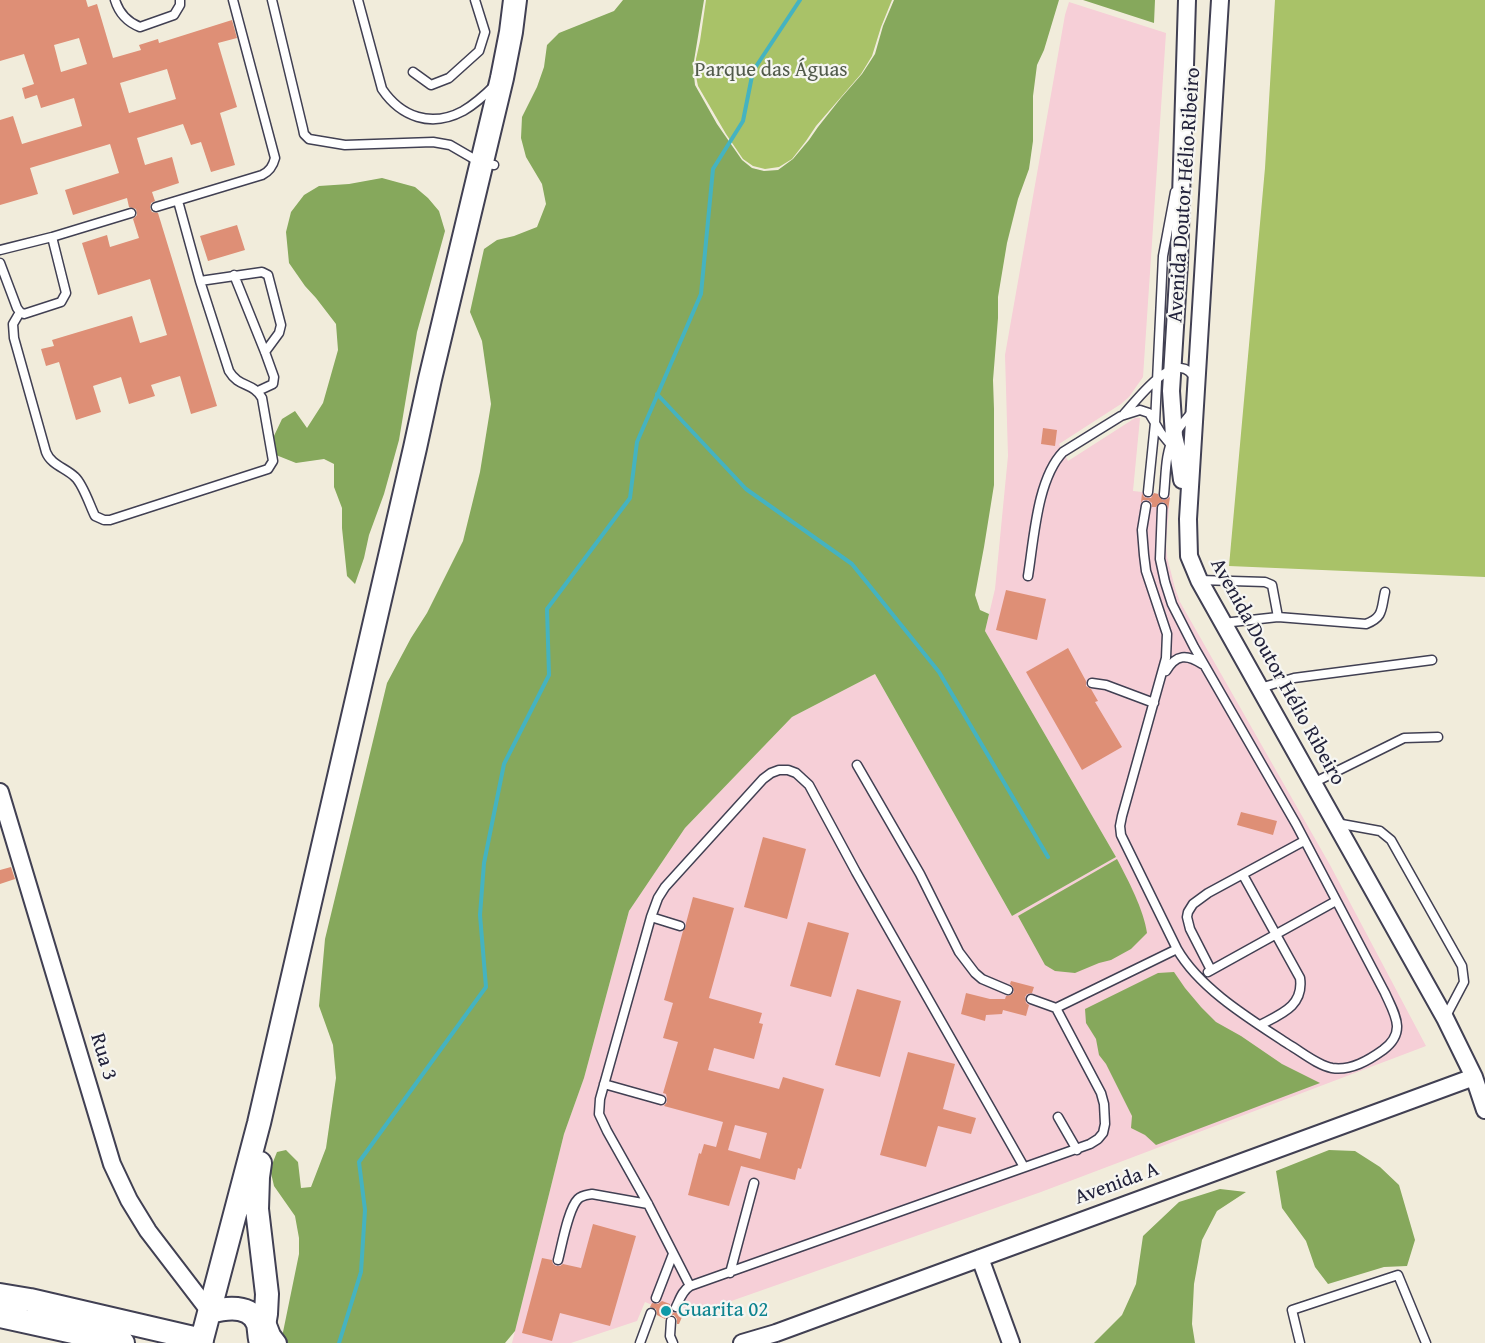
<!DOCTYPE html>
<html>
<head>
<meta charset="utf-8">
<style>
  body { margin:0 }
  canvas { display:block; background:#f1ecdb }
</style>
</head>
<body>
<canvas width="1485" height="1343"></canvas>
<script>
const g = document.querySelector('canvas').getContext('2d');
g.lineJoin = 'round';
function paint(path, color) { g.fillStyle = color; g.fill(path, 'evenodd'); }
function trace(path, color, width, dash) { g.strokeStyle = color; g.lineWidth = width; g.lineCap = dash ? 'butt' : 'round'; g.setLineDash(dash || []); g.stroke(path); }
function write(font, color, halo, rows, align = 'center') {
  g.font = font + ' "Gentium Book Plus",serif'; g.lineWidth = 4.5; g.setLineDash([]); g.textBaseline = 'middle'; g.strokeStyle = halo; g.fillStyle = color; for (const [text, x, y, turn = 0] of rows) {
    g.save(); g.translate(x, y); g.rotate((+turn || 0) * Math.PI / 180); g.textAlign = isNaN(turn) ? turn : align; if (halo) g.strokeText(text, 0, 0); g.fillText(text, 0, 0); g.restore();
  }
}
const built = new Path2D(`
  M1069,2L1166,33L1143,377L1129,397L1121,404L1059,444L1068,461L1135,418H1140L1133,491L1170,495L1166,543L1167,557L1175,588L1180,602L1330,865L1426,1046L1041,1192L683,1318L645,1302L637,1321L571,1343H512L564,1134L584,1078L629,911L685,828L792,717L875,674L1012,916L1116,857L985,631L995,589L1008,456L1005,355L1065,15Z`);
const green = new Path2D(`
  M706,0H892L881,27L872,56L861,74L816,126L806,141L792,159L779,167L765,169L753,166L743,159L726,134L698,86L696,76V59L700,41Z
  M1275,0H1485V577L1229,566L1265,168Z`);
const forest = new Path2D(`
  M623,0H704L693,67L695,85L717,124L742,160L752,168L764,171L778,170L793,159L809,140L818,127L841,98L862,74L875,54L883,26L894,0H1059L1044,50L1037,65L1033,96V141L1029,169L1018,199L1007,243L998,297V318L993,380L994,409V485L984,547L975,595L980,610L989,614L985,631L1116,857L1012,916L875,674L792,717L685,828L629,911L584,1078L564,1134L515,1331L505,1343H283L282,1337L299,1254V1238L295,1216L274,1186L271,1173L273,1162L277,1152L286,1150L298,1162L301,1188L311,1187L326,1148L336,1078L333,1045L319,1006L325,939L387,683L411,638L427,613L463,541L480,472L491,404L482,341L470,312L484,249L497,240L514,236L537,227L546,204L542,184L526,157L521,138L522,117L537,87L544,67L547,45L559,33L614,11Z
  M1083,0H1155L1154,23Z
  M382,178L415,187L428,198L439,211L445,231L417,332L399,440L384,494L369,535L364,558L355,584L347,576L342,528V508L334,487V464L324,459L296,463L276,455L273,438L282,419L295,411L307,428L323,403L338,350L336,324L316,298L305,286L289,263L286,232L291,212L304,195L319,186L349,184Z
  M1117,859C1128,880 1144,910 1147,933L1131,949L1111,960L1099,963L1075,973L1055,971L1045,965L1018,916Z
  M1174,972L1185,988L1201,1007L1216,1022L1241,1036L1282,1064L1320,1083L1156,1145L1145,1135L1131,1128L1132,1116L1106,1064L1099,1055L1096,1039L1086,1023L1085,1009L1158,973Z
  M1329,1150L1355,1151L1380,1167L1399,1185L1415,1240L1407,1266L1384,1267L1328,1284L1315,1267L1306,1241L1282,1208L1276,1171Z
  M1220,1189L1246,1192L1217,1211L1202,1240L1194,1284L1192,1324L1195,1343H1094L1122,1315L1136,1284L1143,1236L1179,1202Z`);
const stream = new Path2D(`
  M657,394L746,489L852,564L939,672L1048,857
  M339,1343L361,1272L365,1210L359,1162L486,987L480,915L484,863L504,764L549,675L547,609L630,498L637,442L701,294L713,169L743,121L753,71L800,0`);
const building = new Path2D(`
  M0,0H86L88,7L97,4L113,58L141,50L139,45L158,39L159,43L232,20L237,38L218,43L237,107L220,113L235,165L211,172L201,142L191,145L183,124L137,138L145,165L172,157L179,183L152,192L155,201L151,203L150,208L152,212L158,213L217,406L191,414L180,376L151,385L155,396L129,404L121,377L93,386L101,412L76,420L59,362L46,366L41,349L54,346L52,340L132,316L140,343L167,335L150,279L98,295L82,243L107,235L110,247L139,238L133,219L137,215L136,209L129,207L127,198L73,215L65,190L119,173L110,144L30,168L38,194L0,205V120L13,116L22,144L82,126L74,98L41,108L37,95L25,99L22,88L34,84L24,54L0,61ZM79,38L87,64L61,72L54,45ZM167,69L176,99L129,113L120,83Z
  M237,225L245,250L208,261L200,236Z
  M1043,428L1057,430L1055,446L1041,444Z
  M1142,493L1144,497L1147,498H1151L1154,493L1158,494L1159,497L1163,500L1167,499L1170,497L1168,509L1167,505L1163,502L1159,503L1156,507H1152V503L1148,500H1143L1141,503Z
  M1006,590L1046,599L1037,640L996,630Z
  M1068,648L1086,681V686L1091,689L1098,701L1095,702L1122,747L1082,770L1026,672Z
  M1241,812L1277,821L1273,835L1237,825Z
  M763,837L806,849L787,919L744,907Z
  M11,867L15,879L0,884V870Z
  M693,897L734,908L709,998L762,1013L759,1023L763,1024L754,1059L714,1048L708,1070L779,1089L783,1077L824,1089L801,1169L798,1168L795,1180L741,1166L729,1206L688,1195L699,1153L701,1154L704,1144L716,1147L723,1122L664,1106L667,1102V1099L666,1094L663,1093L678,1042L663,1038L673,1003L664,1000L683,931L686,927V923ZM735,1125L767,1133L760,1159L728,1150Z
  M808,922L849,933L831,997L790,986Z
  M1011,981L1034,987L1032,993L1027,994L1025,997L1026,1003L1029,1005L1026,1016L1003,1010L1002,1014L986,1015L985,1021L961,1014L966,993L990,999H1005L1006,996L1011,995L1014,992L1013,987L1010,984Z
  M857,989L901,1001L880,1077L835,1065Z
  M908,1052L955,1064L943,1109L976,1118L971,1134L938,1126L926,1167L880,1155Z
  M593,1224L636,1236L610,1326L560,1313L552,1341L522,1333L542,1258L552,1260L553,1264L556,1266H560L563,1264L581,1268Z
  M662,1301L670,1304V1310L674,1313H679L682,1309L685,1310L679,1324H677V1319L674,1315H669L665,1319L657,1315L656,1309L650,1307L652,1303L658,1304Z`);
const lane = new Path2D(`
  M115,0C119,13 127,22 140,27L174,15L180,5V0
  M272,0L303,129L304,134L309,139L345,145L433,142L450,145L481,163L494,165
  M358,0L382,89C401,117 431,128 463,111C475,104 486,94 495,85
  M413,72L431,85L449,78L479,51L485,32L475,0
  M156,207L262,175C270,171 273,166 275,158L233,0
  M0,250L52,237L131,213
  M0,263L17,308L20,312L24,314L61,302L66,293L52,237
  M234,275L265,352L274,377L273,384L258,391
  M200,281L262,272L268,275L281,325L279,333L265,352
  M20,312L13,324L14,338L46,452C51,465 66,468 75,477C83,484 90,506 95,516L104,520H110L268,469L273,461L262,398C253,382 239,388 229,371L200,281L178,201
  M1124,414C1138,399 1177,345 1195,379
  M1148,492L1155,423L1163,256L1175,192
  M1164,494C1166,475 1165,453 1174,436C1179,427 1186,419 1192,412
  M1146,506L1142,530L1144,555L1146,571L1167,634L1166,658L1122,816L1120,826L1121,835L1177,949C1200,989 1250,1019 1288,1044C1302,1052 1317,1065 1332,1068C1351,1071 1369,1060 1383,1050C1407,1032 1395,1015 1385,993L1296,824L1194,647L1172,604L1165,582L1160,559L1162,508
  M1028,576C1034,539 1037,479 1063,452L1121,416L1140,410L1149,413L1161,433L1170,444
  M1199,580L1265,582L1272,585L1278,617
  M1223,623L1278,617L1366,624C1384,617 1381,609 1385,592
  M1166,671C1176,654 1187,654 1202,664
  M1092,683L1106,685L1154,703
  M1260,688L1294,678L1432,660
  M857,765L920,874L959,952L975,973L982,979L1008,990
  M1313,783L1404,738L1438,737
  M1336,823L1380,831L1391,840L1462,966L1464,982L1445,1018
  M1243,875L1300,978C1304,1006 1281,1014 1260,1025
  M651,917L680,926
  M1211,970L1190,929L1187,917L1188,912L1193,904L1208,893L1304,841
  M1208,972L1336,901
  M1031,999L1056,1008
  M604,1084L661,1100
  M1058,1117L1077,1150
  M558,1260C562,1245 568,1209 578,1199C582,1195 587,1195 592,1194L648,1204
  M730,1273L754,1183
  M690,1286L648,1204L607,1131L599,1114L600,1099L651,917L658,898L665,887L763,779L771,773L779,770H788L796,773L809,785L856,872L1024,1167
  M656,1298L673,1254
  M676,1307C680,1299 682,1291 690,1286L1090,1144L1098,1139L1103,1133L1105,1124L1104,1104L1101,1093L1056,1008L1177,949
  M671,1321L670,1336L673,1343
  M640,1343L651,1313
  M1300,1343L1292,1310L1398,1275L1426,1343`);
const street = new Path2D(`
  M1220,0L1188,519L1189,556L1199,580L1445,1018L1474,1077L1485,1110
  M1182,480L1179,458L1174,436L1171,391L1179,263L1187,0
  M0,792L112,1164L129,1200L148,1231L210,1312
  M980,1258L1011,1343
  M265,1317L272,1335L278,1343
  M742,1343L776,1333L1474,1077`);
const secondary = new Path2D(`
  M260,1163L258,1177L257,1209L267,1294L266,1314L261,1343
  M0,1295L30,1300L202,1340
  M210,1312C225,1308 251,1304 258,1324C259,1328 259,1334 260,1339
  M0,1316L123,1343
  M201,1343L259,1123L415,448L430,379L502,78L511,32L515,0`);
const markers = [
  [666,1311,6,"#0f9aa8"]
];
const parkNames = [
  ["Parque das Águas",771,71]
];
const streetNames = [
  ["Avenida Doutor Hélio Ribeiro",1185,195,-86],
  ["Avenida Doutor Hélio Ribeiro",1277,672,61],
  ["Rua 3",103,1057,73],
  ["Avenida A",1117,1184,-20]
];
const cultureNames = [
  ["Guarita 02",678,1311]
];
paint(built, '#f6cfd7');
paint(green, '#a9c268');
paint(forest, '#86a85c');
trace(stream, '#45b3c0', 4);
paint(building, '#de8f76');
trace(lane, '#414053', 11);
trace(street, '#414053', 20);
trace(secondary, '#414053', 26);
trace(lane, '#fff', 8);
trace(street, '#fff', 16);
trace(secondary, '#fff', 22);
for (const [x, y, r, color] of markers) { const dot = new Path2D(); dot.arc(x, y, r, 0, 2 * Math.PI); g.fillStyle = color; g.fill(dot); trace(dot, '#f6f6f2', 2); }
write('21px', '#515a4b', '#f6f6f2', parkNames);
write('21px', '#22223b', '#f6f6f2', streetNames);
write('21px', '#0d838f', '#f6f6f2', cultureNames, 'left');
</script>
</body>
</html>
